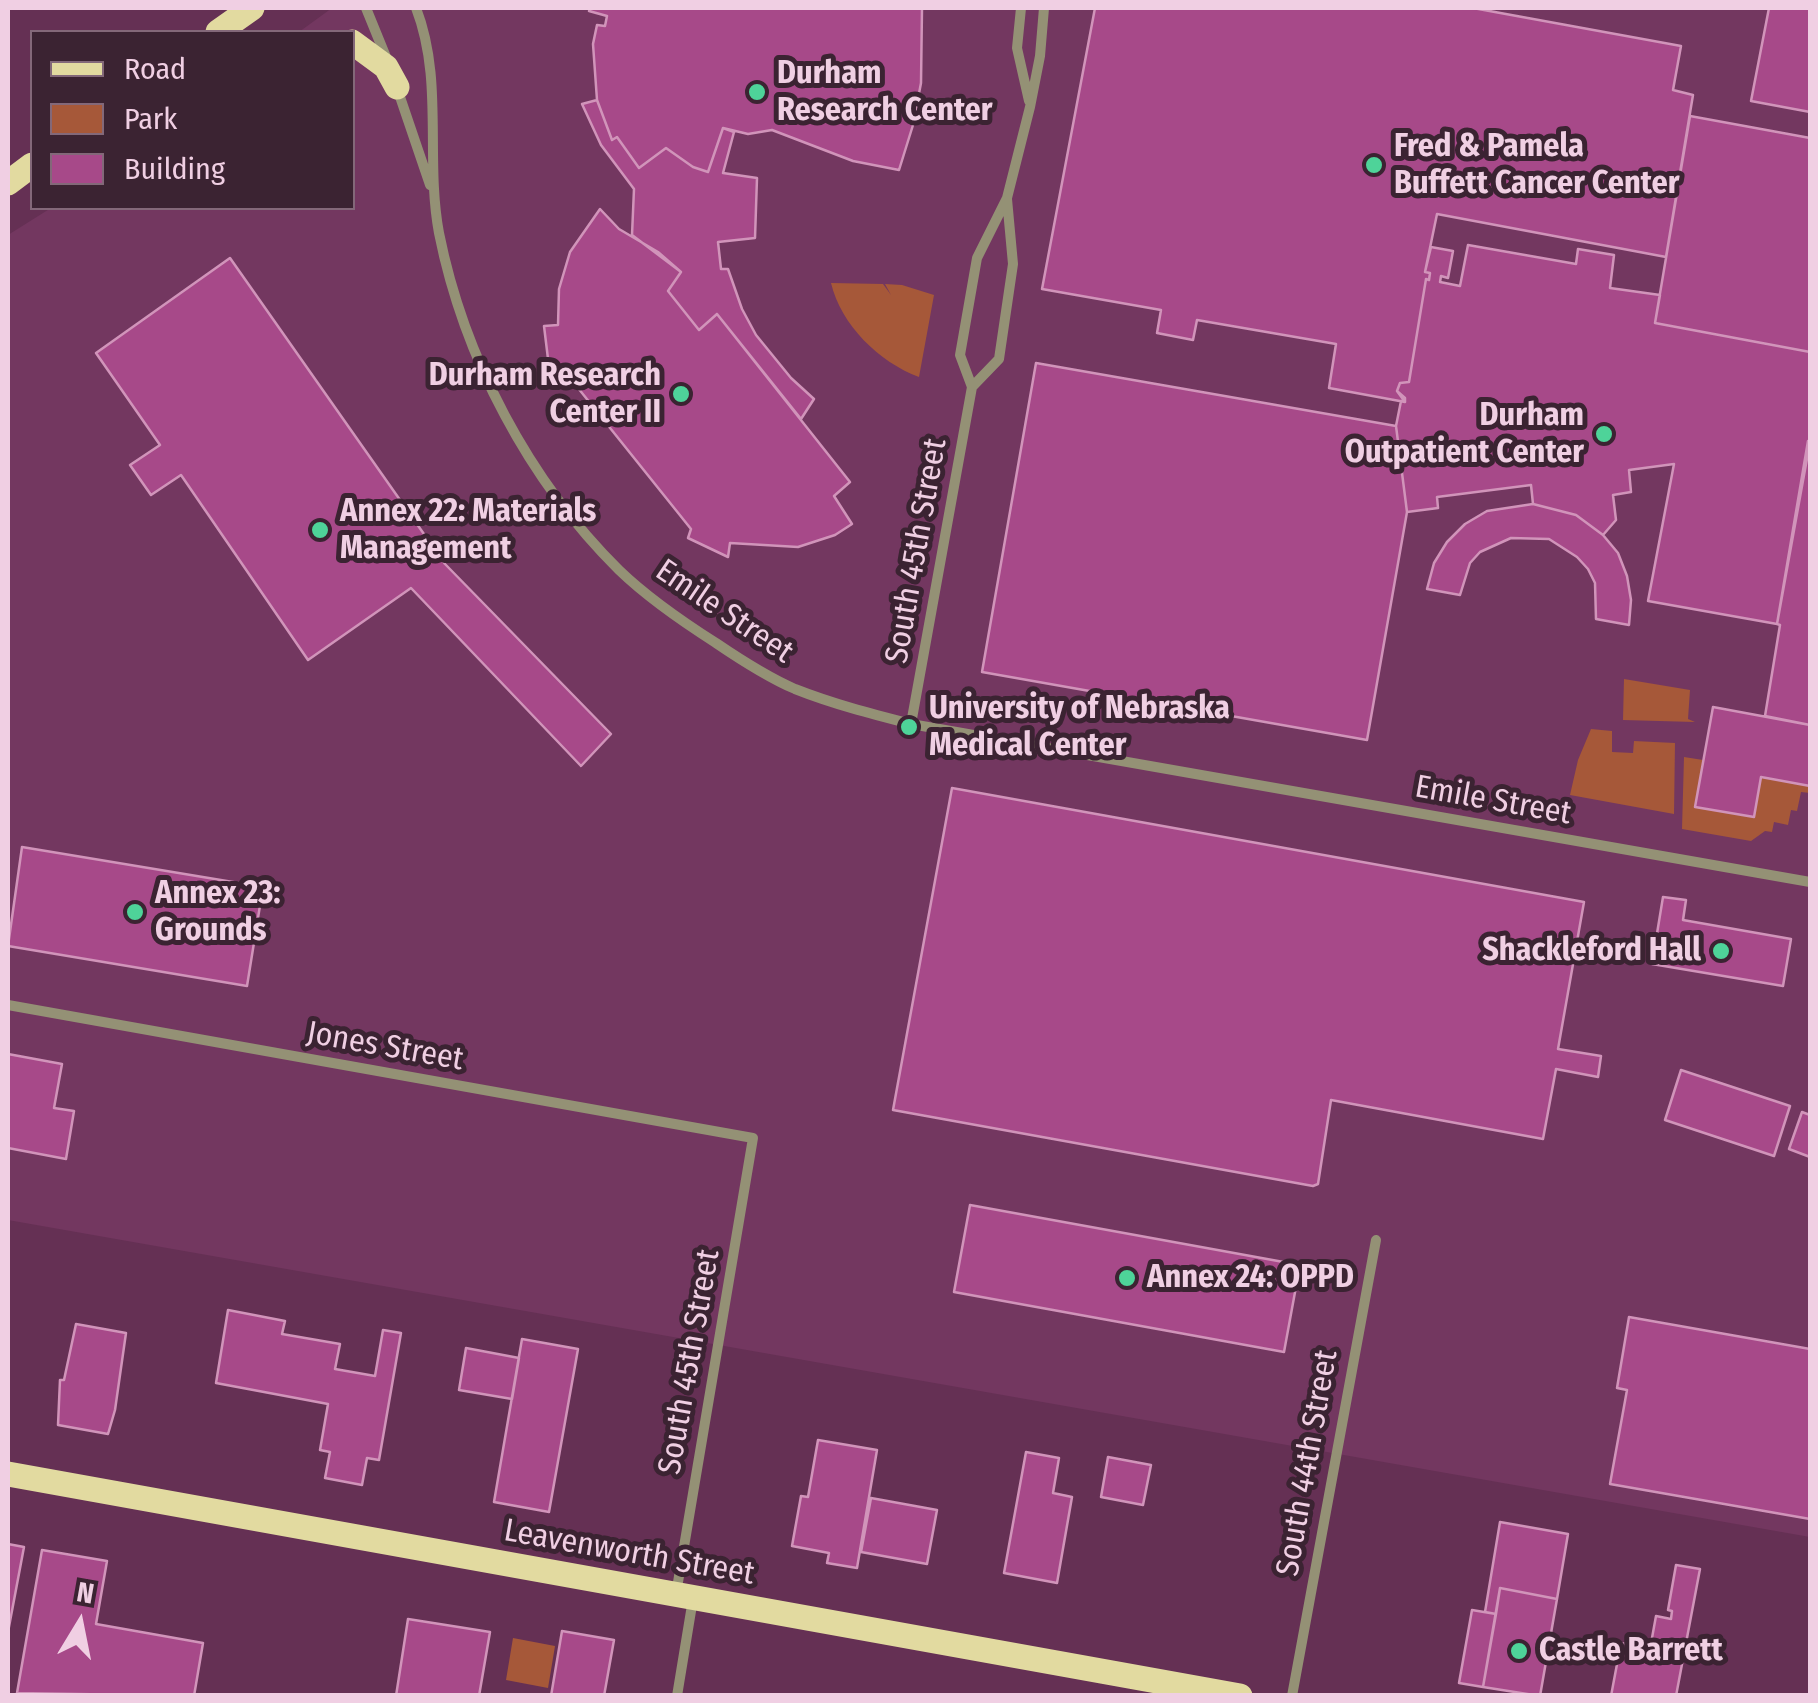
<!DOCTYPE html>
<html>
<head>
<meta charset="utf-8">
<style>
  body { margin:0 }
  #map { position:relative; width:1818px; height:1703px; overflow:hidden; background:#653054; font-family:"Fira Sans Condensed",sans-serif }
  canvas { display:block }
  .frame { position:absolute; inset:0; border:10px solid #f0cfe3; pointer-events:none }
  .legend { position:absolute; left:30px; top:30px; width:325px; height:180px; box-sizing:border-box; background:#3b2332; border:2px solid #836879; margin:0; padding:12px 18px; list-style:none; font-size:30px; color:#f0cfe3 }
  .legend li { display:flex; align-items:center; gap:20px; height:50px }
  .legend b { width:50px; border:2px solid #836879 }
  .north { position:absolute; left:30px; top:1573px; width:100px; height:100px; -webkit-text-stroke:8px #3b2332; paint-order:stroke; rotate:10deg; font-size:28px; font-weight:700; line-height:40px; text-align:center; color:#f0cfe3 }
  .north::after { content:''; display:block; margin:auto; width:35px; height:45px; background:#f0cfe3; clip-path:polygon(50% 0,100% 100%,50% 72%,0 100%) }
</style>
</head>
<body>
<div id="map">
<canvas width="1818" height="1703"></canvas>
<div class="frame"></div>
<ul class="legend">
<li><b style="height:12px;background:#e2daa0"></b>Road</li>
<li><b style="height:28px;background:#a65839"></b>Park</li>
<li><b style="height:28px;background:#a74989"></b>Building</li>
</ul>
<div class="north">N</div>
</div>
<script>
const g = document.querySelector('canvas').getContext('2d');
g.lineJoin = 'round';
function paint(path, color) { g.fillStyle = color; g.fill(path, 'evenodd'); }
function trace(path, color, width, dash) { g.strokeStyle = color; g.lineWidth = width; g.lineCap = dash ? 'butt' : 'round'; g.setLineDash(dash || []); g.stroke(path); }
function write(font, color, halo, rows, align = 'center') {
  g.font = font + ' "Fira Sans Condensed",sans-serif'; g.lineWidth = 10; g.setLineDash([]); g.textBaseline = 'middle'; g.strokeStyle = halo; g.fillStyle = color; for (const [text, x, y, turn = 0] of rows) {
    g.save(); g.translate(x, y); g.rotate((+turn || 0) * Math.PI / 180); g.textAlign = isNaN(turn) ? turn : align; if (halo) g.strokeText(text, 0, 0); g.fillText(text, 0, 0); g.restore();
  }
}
const built = new Path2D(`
  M332,8H1810V1537L8,1220V235L51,208H352V32H299Z`);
const green = new Path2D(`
  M831,283L883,284L891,295L885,284L902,285L934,295L919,377C879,362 841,325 831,283Z
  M1624,679L1690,690L1688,719L1695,722L1623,720Z
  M1591,729L1612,731V752L1633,753L1634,741L1675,743L1674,814L1570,795L1578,760Z
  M1684,757L1703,760L1696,807L1753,817L1761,777L1810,786V793L1801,792L1797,811L1791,810L1788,825L1774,822L1772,832L1765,831L1751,841L1682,829Z
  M513,1638L555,1646L548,1688L506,1680Z`);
const building = new Path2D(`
  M591,8H922L921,83L913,125L899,170L853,161L772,130L748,134L723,128L708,172L693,167L666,148L639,168L617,137L612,140L597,100L593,44L597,25L605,26L607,16L589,11Z
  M1095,8H1473L1681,46L1673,90L1693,95L1666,257L1437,214L1425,272L1430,273L1429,280L1426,279L1409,382L1400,383L1397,391L1405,402L1329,388L1336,344L1197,320L1193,340L1157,333L1161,310L1042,289Z
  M1769,8H1810V112L1751,101Z
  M597,100L612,140L617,137L639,168L666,148L693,167L708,172L723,128L734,132L723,173L757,178L755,238L718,242L721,269H728L742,309L756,335L791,378L814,399L801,419L717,314L699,330L668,291L681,272L632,235L634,189L601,145L582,104Z
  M1690,116L1810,138V352L1655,323Z
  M600,209L619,229L658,252L681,272L668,291L699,330L717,314L850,482L834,496L852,524L835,535L798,547L730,543L728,557L688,538L691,529L562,368L549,367L544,326L558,325L559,289L570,252Z
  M1468,245L1576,264L1578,249L1614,255L1610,288L1660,295L1655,323L1810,352V442L1777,624L1648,601L1674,464L1629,470L1631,492L1613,495L1616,520L1603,535L1576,515L1533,504L1531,485L1437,497L1438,508L1407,512L1396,426L1401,401L1405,402V398L1397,391L1400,383L1409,382L1426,279L1429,280L1430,273L1425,272L1431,247L1453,251L1448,278L1441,276L1440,282L1460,286Z
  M230,258L445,564L611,734L581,766L411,588L308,660L181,475L151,495L130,465L160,445L96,353Z
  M1036,363L1396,426L1407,512L1367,740L982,672Z
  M1808,441L1810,442V725L1765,716L1780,625L1777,624Z
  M1533,504L1576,515L1603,535L1618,553L1627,576L1631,600L1629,625L1596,619L1595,583L1588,569L1577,557L1549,539L1511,538L1480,552L1470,563L1460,595L1427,589L1434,563L1447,542L1465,524L1487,511Z
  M1713,707L1810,725V786L1761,777L1754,817L1695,807Z
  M952,788L1584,902L1558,1049L1601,1056L1598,1077L1556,1069L1543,1139L1331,1100L1318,1184L1313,1186L893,1110Z
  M22,847L263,887L247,986L8,946Z
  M1663,897L1686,900L1683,920L1791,939L1783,986L1652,964Z
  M8,1054L62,1064L54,1108L74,1111L66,1159L8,1148Z
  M1681,1070L1790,1106L1774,1156L1665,1120Z
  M1802,1112L1810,1115V1157L1789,1149Z
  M970,1205L1300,1265L1284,1352L954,1292Z
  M228,1310L285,1321L282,1334L340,1344L335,1369L375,1376L383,1330L401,1333L379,1460L367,1458L362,1485L325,1478L330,1452L320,1450L328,1404L216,1383Z
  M1629,1317L1810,1349V1519L1610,1484L1627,1390L1617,1388Z
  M76,1324L126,1333L115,1410L108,1434L58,1425L60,1380H64Z
  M522,1339L578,1349L549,1512L494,1502Z
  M466,1348L519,1358L512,1399L459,1390Z
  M818,1440L877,1450L857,1568L827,1563L829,1553L792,1546L801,1496L808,1497Z
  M1026,1452L1059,1458L1053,1493L1072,1497L1057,1583L1004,1573Z
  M1108,1457L1151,1465L1143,1505L1101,1497Z
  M871,1498L937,1510L927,1564L861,1552Z
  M1500,1522L1568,1534L1557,1599L1500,1588L1496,1614L1485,1612Z
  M8,1544L24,1547L8,1632Z
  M42,1550L107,1561L96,1624L203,1643L194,1696L17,1693Z
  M1676,1565L1700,1569L1676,1696H1611L1621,1643L1650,1649L1656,1616L1671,1619L1672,1611L1668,1610Z
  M1500,1588L1557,1599L1540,1696L1483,1687Z
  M1472,1610L1496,1614L1483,1687L1459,1683Z
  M408,1619L490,1632L479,1696H396Z
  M562,1631L614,1640L604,1696H551Z`);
const minor = new Path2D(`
  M366,8L388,62
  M416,8C444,80 425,158 439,233C464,358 529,481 619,570C648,598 683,622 716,643C741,660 767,677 795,689C833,704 872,714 911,724L1810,882
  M1021,8L1017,48L1029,101
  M397,88L430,185
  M972,387L999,359L1013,264L1007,199
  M911,724L972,387L960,355L977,258L1007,198L1030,107L1040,56L1044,8
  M8,1005L753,1138L676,1594
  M677,1696L693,1599
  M1292,1696L1376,1240`);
const primary = new Path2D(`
  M218,32L252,8
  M352,42L386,67L397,87
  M8,183L32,165
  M8,1474L1240,1696`);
const markers = [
  [757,92,10,"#4ed399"],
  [1374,165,10,"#4ed399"],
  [681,394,10,"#4ed399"],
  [1604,434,10,"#4ed399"],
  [320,530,10,"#4ed399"],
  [909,727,10,"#4ed399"],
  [135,912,10,"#4ed399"],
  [1721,951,10,"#4ed399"],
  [1127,1278,10,"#4ed399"],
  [1519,1651,10,"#4ed399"]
];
const poiNames = [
  ["Durham",777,74],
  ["Research Center",777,111],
  ["Fred & Pamela",1394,147],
  ["Buffett Cancer Center",1394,184],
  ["Durham Research",661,376,"right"],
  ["Center II",661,413,"right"],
  ["Durham",1584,416,"right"],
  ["Outpatient Center",1584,453,"right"],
  ["Annex 22: Materials",340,512],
  ["Management",340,549],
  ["University of Nebraska",929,709],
  ["Medical Center",929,746],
  ["Annex 23:",155,894],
  ["Grounds",155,931],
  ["Shackleford Hall",1701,951,"right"],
  ["Annex 24: OPPD",1147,1278],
  ["Castle Barrett",1539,1651]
];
const streetNames = [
  ["South 45th Street",917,551,-80],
  ["Emile Street",724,612,34],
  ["Emile Street",1493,801,10],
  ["Jones Street",385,1047,10],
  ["South 45th Street",690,1362,-80],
  ["South 44th Street",1308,1463,-80],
  ["Leavenworth Street",629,1553,10]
];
paint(built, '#733760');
paint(green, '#a65839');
paint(building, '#a74989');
trace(building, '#d194ba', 2.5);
trace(minor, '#949175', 10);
trace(primary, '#e2daa0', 25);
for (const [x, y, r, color] of markers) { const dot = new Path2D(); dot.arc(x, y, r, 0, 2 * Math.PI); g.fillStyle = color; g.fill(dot); trace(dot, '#3b2332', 4); }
write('bold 32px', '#f0cfe3', '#3b2332', poiNames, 'left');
write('32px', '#f0cfe3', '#3b2332', streetNames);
</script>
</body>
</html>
